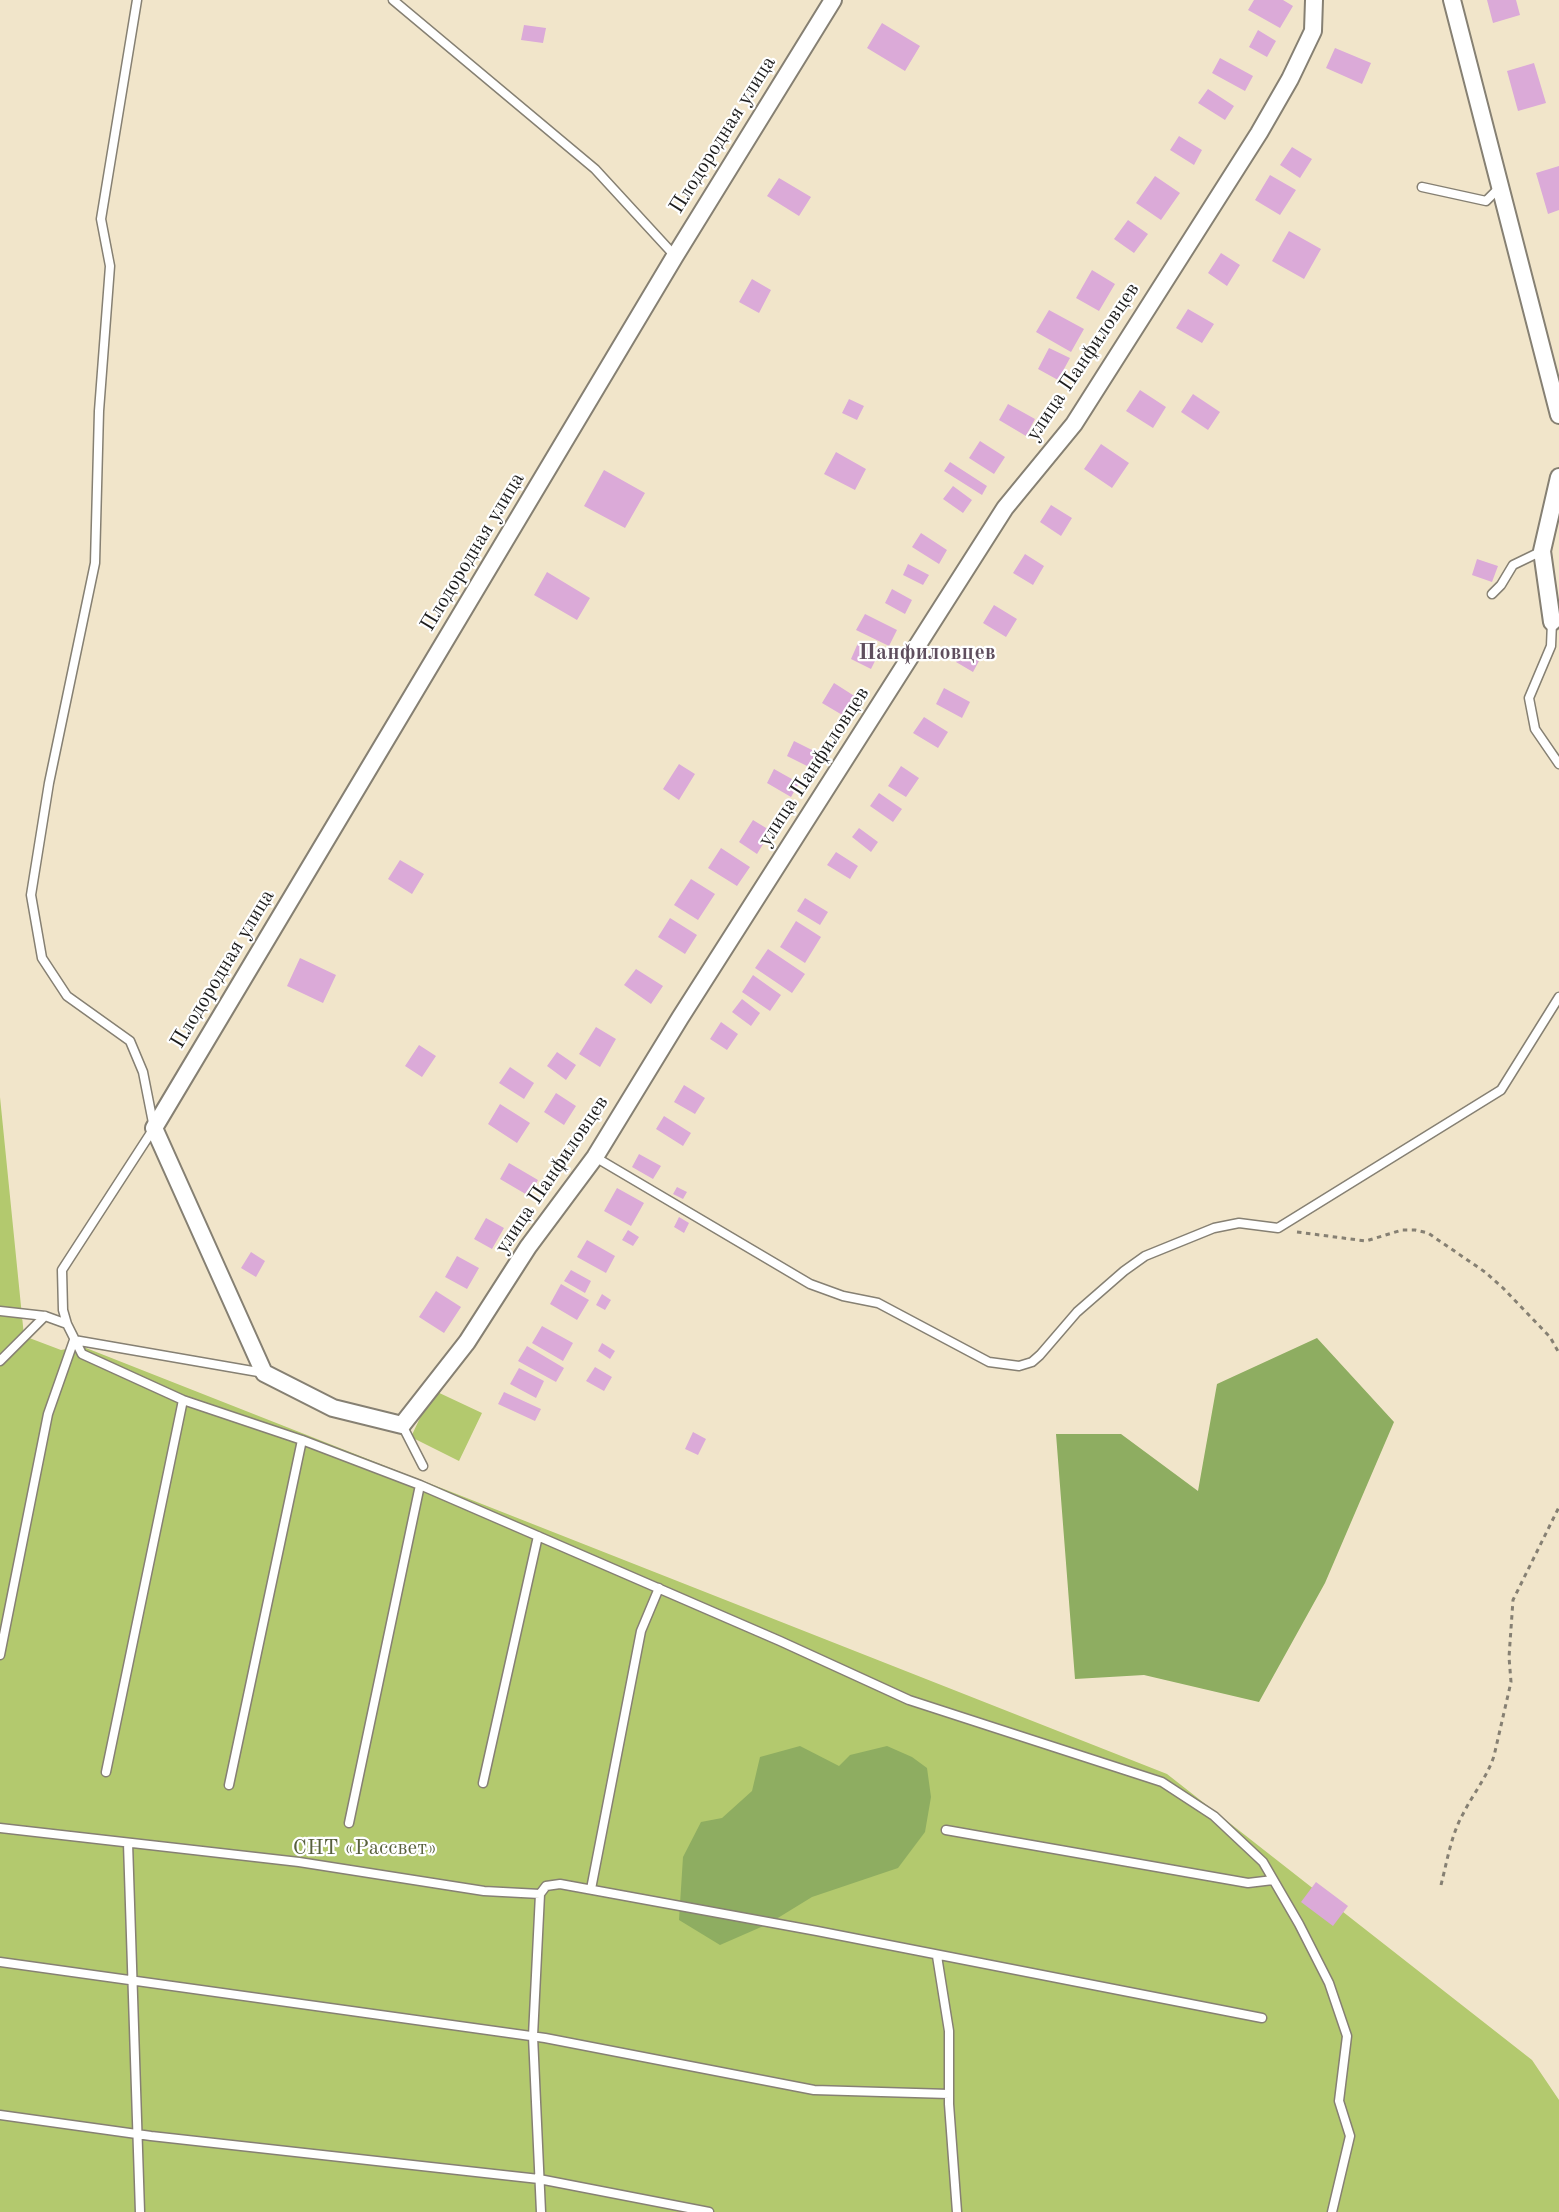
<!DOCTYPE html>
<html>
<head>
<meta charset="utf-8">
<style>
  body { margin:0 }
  canvas { display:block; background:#f1e5ca }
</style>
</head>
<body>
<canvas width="1559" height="2212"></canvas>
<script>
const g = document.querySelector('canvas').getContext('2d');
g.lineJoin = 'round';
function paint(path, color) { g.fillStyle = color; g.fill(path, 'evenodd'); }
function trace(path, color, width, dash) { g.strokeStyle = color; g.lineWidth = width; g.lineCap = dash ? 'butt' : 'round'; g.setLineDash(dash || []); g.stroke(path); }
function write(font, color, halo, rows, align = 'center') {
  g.font = font + ' "Old Standard TT",serif'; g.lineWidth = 4.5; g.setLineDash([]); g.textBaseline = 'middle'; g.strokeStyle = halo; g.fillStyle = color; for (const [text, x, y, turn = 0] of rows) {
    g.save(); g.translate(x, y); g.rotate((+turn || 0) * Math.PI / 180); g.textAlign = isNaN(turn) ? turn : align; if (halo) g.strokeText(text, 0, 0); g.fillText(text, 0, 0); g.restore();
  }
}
const green = new Path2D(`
  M0,1097L24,1336L61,1350L81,1346L1167,1774L1532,2060L1559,2100V2212H0Z
  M433,1390L482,1413L459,1461L411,1437Z`);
const forest = new Path2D(`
  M1317,1338L1394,1422L1325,1583L1259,1702L1144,1675L1075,1679L1056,1434H1121L1198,1491L1217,1384Z
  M800,1746L839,1766L850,1755L887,1746L912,1757L927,1768L931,1797L925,1832L898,1868L812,1897L768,1924L720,1945L679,1920L683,1857L701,1822L722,1818L752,1791L760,1757Z`);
const building = new Path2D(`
  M1254,0H1283L1293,6L1280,28L1248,10Z
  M1487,0H1516L1520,15L1493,23Z
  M882,23L920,46L905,71L867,48Z
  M524,25L546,28L543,43L521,40Z
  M1258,30L1276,41L1267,57L1249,47Z
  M1335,48L1371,63L1362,84L1326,68Z
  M1220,58L1253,76L1245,91L1212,73Z
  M1534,63L1546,103L1518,111L1507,71Z
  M1208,89L1234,106L1225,120L1198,103Z
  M1179,136L1202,150L1194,165L1170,150Z
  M1292,147L1312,159L1300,178L1280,165Z
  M1559,166V210L1548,214L1536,173Z
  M1270,175L1296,190L1280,215L1255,200Z
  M1155,176L1180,193L1161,220L1136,203Z
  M779,178L811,197L799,216L767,196Z
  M1128,220L1148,234L1134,253L1114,239Z
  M1289,231L1321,249L1304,279L1272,261Z
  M1221,253L1240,265L1227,286L1208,273Z
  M1092,270L1115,284L1099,311L1076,298Z
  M752,279L771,290L759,313L739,302Z
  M1188,309L1214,324L1202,343L1176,328Z
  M1049,310L1084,329L1071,352L1036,332Z
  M1049,348L1070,358L1058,380L1038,369Z
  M1140,390L1166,407L1153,428L1126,411Z
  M1193,394L1220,412L1208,430L1181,412Z
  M849,399L864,406L857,420L842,413Z
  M1008,404L1035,419L1026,436L999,420Z
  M980,441L1005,457L994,474L969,458Z
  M1101,444L1129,463L1112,488L1084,469Z
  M836,452L866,469L855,490L824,474Z
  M950,462L987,486L982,495L944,471Z
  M604,470L645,493L625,528L584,506Z
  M953,486L972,500L963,513L943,499Z
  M1051,505L1072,518L1061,536L1040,522Z
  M921,533L947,550L939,564L912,547Z
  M1025,554L1044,566L1033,585L1013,573Z
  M1477,559L1498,566L1492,582L1472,575Z
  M908,564L929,575L923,585L903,575Z
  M547,572L590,598L577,620L534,595Z
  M892,589L912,600L905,614L885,603Z
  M994,605L1017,619L1006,637L983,623Z
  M865,614L897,630L889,646L856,630Z
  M858,643L879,653L871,669L851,659Z
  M963,651L979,661L973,672L956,662Z
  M834,683L856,697L844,716L822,703Z
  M944,688L970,702L962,718L936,704Z
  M924,717L948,732L938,748L913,733Z
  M794,741L816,752L809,767L787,756Z
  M679,764L695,774L679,800L663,789Z
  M901,766L919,778L906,797L888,786Z
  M774,769L799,783L791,797L767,783Z
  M879,793L902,809L893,822L870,806Z
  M753,820L771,831L757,854L739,842Z
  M859,828L878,842L871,852L852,837Z
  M721,848L750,867L737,886L708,868Z
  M836,852L858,866L850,879L827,865Z
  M400,860L424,874L412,894L388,879Z
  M691,879L715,894L698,920L674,905Z
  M805,898L828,912L820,925L797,911Z
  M670,918L697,935L685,954L658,937Z
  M796,921L821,937L805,963L780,947Z
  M768,949L805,974L792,993L755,968Z
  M300,958L336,975L323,1003L287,986Z
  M636,969L663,986L651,1004L624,985Z
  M753,975L781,995L770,1011L742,992Z
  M742,999L760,1013L751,1026L732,1012Z
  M721,1022L738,1034L727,1050L710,1039Z
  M596,1027L616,1039L600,1067L579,1054Z
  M419,1045L436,1056L422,1077L405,1066Z
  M557,1052L576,1065L566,1080L547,1066Z
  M510,1067L534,1083L524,1099L499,1083Z
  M684,1085L705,1098L695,1114L674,1102Z
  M556,1093L576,1106L564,1125L544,1112Z
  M500,1104L530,1123L517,1143L488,1124Z
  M664,1116L691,1133L683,1146L656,1129Z
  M639,1154L661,1166L653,1179L632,1167Z
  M509,1163L538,1180L529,1196L500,1179Z
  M677,1187L687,1192L683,1199L673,1194Z
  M617,1188L644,1203L631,1226L604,1211Z
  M679,1217L689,1223L684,1233L674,1227Z
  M486,1218L504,1228L492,1249L474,1239Z
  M628,1230L639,1237L633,1246L622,1240Z
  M587,1240L615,1256L606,1273L577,1257Z
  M251,1252L265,1261L256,1277L241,1268Z
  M457,1256L479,1268L467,1289L445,1277Z
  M571,1270L591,1281L585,1293L564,1281Z
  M561,1284L589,1300L577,1320L550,1304Z
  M436,1291L461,1307L444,1333L419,1317Z
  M602,1294L611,1300L605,1310L596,1305Z
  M542,1326L573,1343L563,1361L532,1343Z
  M602,1343L615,1351L610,1359L598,1351Z
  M527,1346L564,1368L556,1382L518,1361Z
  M595,1367L612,1377L604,1391L586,1381Z
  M519,1368L544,1381L536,1398L510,1384Z
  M504,1392L541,1409L535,1421L498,1404Z
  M693,1432L706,1439L698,1455L685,1449Z
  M1316,1882L1348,1906L1333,1926L1301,1902Z`);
const path = new Path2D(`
  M1297,1232L1366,1241L1402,1230H1415L1428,1233L1485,1272L1503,1288L1550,1337L1559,1353
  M1441,1885C1447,1862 1451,1835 1463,1814C1473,1794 1487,1777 1494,1756L1511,1682L1509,1657L1513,1600L1559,1507`);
const service = new Path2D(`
  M137,0L101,219L110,266L99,411L95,563L49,783L31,895L42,958L67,996L130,1041L143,1072L154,1128L62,1270L63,1310L67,1324L82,1354L183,1400L302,1440L420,1485L780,1641L909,1700L1162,1782L1214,1816L1263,1862L1299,1924L1329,1983L1347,2036L1339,2101L1350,2136L1332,2212
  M393,0L595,169L675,256
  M1422,187L1486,201L1500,187
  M1492,594L1501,585L1513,565L1542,551
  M1552,622L1551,646L1529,698L1535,729L1559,764
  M595,1157L810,1284L843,1296L878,1303L989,1362L1019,1366L1032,1362L1040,1355L1077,1312L1124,1271L1145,1256L1214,1228L1239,1223L1278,1228L1501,1090L1559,997
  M0,1311L45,1316L67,1324
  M0,1361L45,1316
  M402,1425L423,1466
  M0,1655L48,1414L74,1340L264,1373
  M106,1772L183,1400
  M483,1783L538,1536
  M229,1785L302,1440
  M349,1823L420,1485
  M0,1828L299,1862L484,1891L540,1894L546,1886L560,1884L817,1931L1262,2018
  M946,1830L1248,1883L1273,1880
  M128,1843L140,2212
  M591,1889L641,1631L659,1588
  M540,1894L533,2036L541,2212
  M937,1956L949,2031V2104L957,2212
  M0,1962L545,2038L814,2090L949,2094
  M0,2115L151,2136L539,2179L709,2212`);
const minor = new Path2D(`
  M833,0L675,256L154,1128L264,1373L333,1408L402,1425L467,1342L528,1247L595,1157L680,1018L1005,508L1074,424L1259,133L1290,79L1313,31L1314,0
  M1452,0L1559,415
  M1552,622L1542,551L1559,477`);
const streetNames = [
  ["Плодородная улица",723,135,-58],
  ["улица Панфиловцев",1083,362,-56],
  ["Плодородная улица",473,552,-59],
  ["улица Панфиловцев",814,767,-57],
  ["Плодородная улица",223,969,-59],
  ["улица Панфиловцев",552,1175,-56]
];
const parkNames = [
  ["СНТ «Рассвет»",365,1848]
];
const neighbourhoodNames = [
  ["Панфиловцев",927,653]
];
paint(green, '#b3c96e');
paint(forest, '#8ead61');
paint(building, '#dbaad8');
trace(service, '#868073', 11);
trace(minor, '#868073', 20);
trace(path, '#868073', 3, [4.5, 4.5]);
trace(service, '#fff', 8);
trace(minor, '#fff', 16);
write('21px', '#1c1c1c', '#fff', streetNames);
write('21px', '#58613d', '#fff', parkNames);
write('bold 22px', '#5f4e5e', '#fff', neighbourhoodNames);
</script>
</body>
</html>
